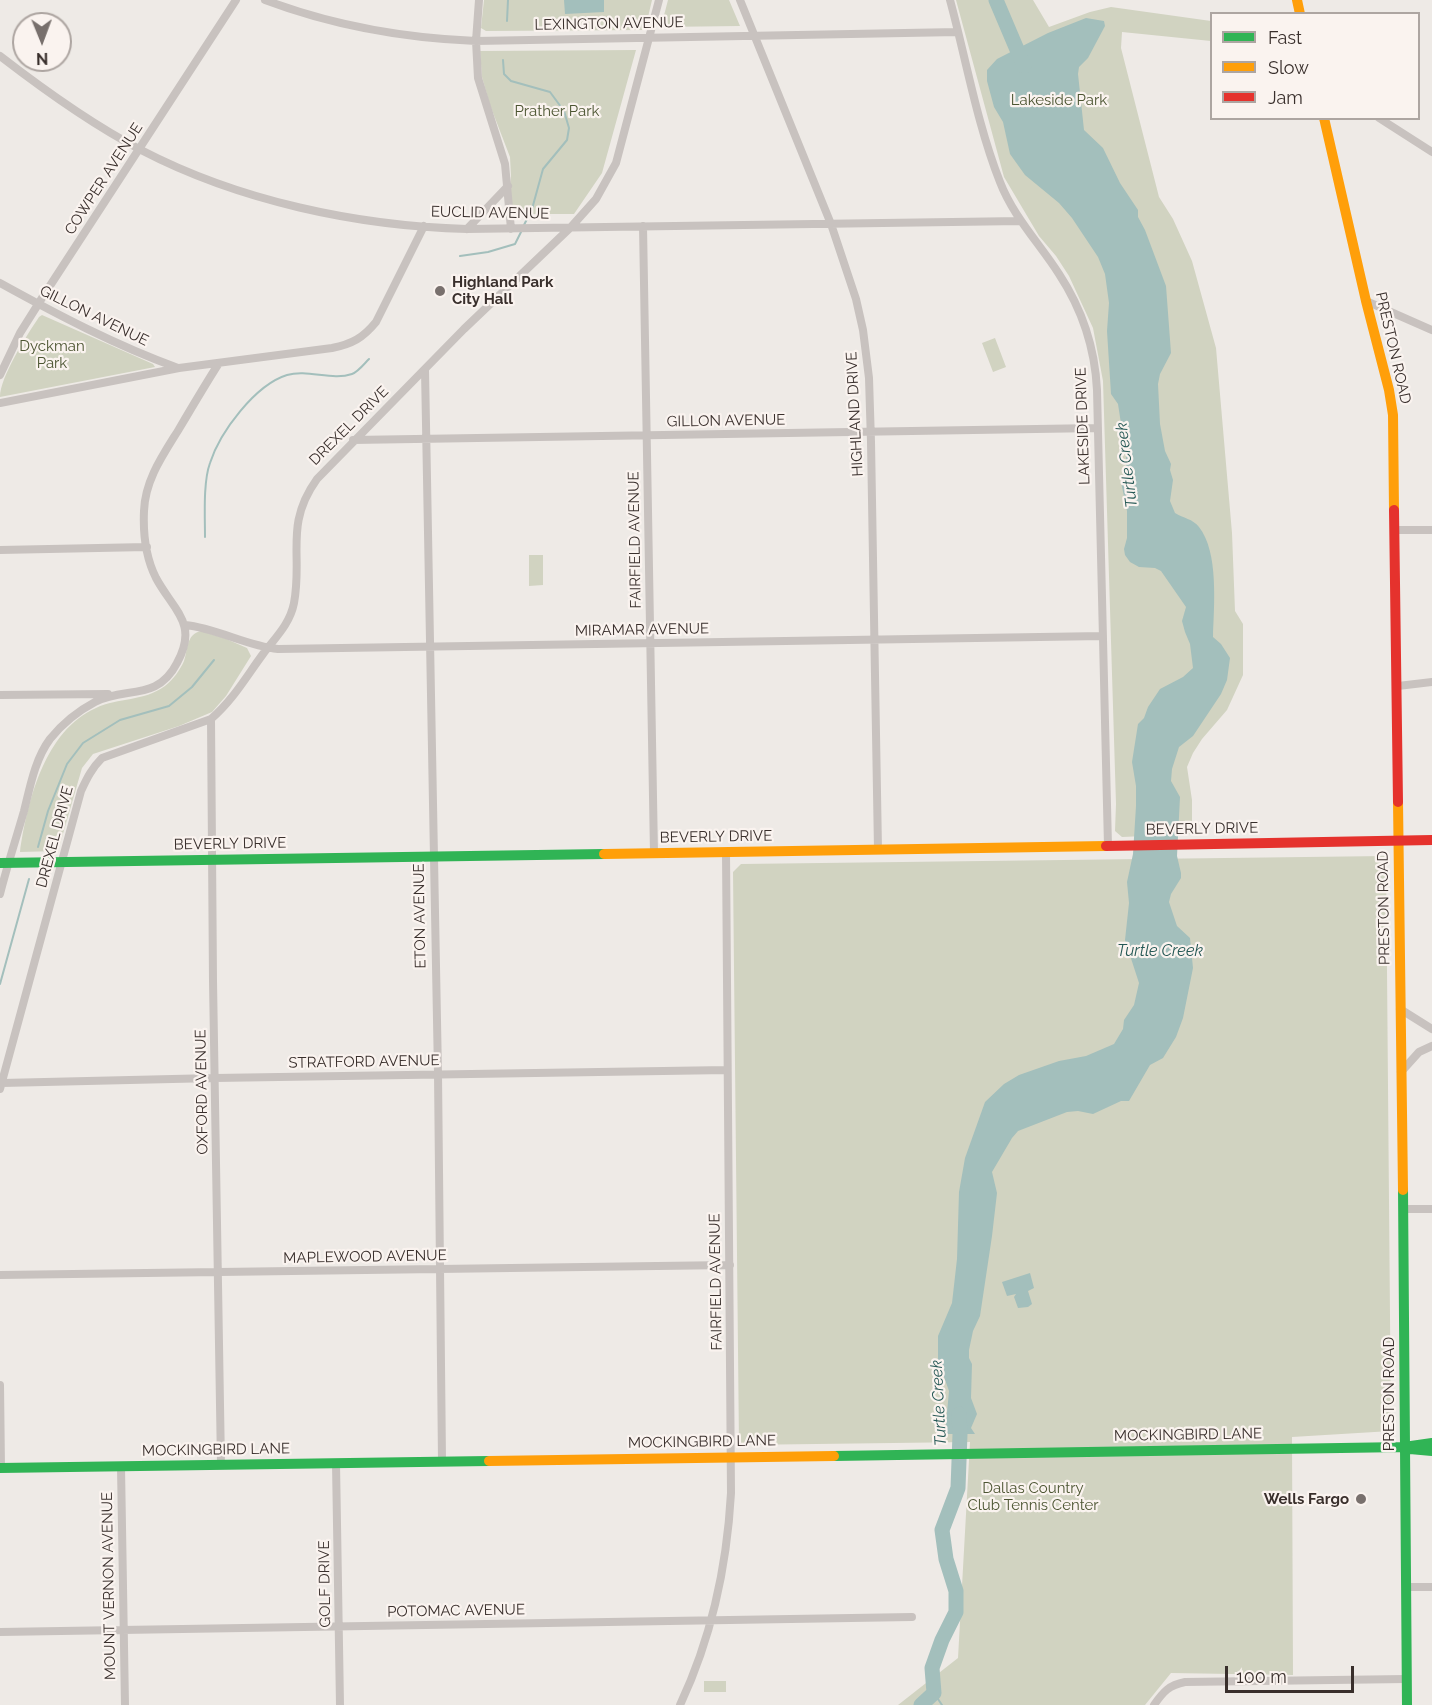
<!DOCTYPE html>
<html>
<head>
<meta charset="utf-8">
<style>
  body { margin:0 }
  #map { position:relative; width:1432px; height:1705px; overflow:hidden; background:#eeeae6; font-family:Raleway,sans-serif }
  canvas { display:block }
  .legend { position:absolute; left:1210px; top:12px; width:210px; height:108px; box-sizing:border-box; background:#faf3ef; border:2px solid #ada5a1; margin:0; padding:8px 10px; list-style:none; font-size:18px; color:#392f2c }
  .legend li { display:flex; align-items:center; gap:12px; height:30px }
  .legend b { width:30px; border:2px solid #ada5a1 }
  .north { position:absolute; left:12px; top:12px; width:60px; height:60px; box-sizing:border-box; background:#faf3ef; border:2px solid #ada5a1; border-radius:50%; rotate:179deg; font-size:16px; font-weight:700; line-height:24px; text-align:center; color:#392f2c }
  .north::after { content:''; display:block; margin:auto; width:21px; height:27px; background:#78706d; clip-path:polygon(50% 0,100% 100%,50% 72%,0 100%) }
  .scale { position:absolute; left:1225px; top:1666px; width:129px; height:27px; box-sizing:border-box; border:3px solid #392f2c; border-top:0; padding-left:8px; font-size:18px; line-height:21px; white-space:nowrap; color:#392f2c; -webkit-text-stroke:4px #faf3ef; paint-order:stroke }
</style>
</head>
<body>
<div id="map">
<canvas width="1432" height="1705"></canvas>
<ul class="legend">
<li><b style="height:8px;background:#30b455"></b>Fast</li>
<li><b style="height:8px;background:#ff9f0a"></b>Slow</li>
<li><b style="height:8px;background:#e5322d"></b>Jam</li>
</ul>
<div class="north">N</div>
<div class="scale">100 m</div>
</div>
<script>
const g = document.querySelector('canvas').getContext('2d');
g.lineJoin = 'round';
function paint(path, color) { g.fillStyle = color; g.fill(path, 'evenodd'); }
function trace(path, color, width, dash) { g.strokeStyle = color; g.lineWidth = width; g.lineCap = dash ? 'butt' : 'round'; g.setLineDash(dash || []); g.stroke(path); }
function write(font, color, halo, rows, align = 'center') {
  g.font = font + ' Raleway,sans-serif'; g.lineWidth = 4.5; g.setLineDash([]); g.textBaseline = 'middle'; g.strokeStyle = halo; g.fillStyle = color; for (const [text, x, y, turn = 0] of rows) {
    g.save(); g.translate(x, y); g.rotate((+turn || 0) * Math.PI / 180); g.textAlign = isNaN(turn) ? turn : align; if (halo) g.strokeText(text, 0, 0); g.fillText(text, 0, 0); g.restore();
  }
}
const green = new Path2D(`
  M484,0H652L645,30L486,31L481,28Z
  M668,0H729L740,26L661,27Z
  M956,0H1033L1049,27L1090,12L1111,7L1211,21V41L1122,32L1121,48L1159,197L1173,219L1192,261L1216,348L1232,533L1235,611L1243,624V675L1227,710L1202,739L1193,753L1187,767L1192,800V834L1122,837L1115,831L1116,804L1103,381L1093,328L1069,276L1056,256L1039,236L1004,177Z
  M636,50L602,173L574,214H507L511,176L510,157L490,105L482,77L480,51Z
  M42,315L153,364L155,367L0,397C0,377 27,335 39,317Z
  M995,338L1006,367L993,372L982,343Z
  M529,555H543V585L529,586Z
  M201,631L224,638L247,648L251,656L226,696L212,712L179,726L93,754L82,768L58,851L20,852C27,802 45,730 96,708C119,697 143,702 165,686C173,680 180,670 184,661C188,650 186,634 201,631Z
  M1386,856L1391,1431L1292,1437L1293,1675L1171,1673L1145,1705H898L958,1658L970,1442L739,1445L733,872L741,864Z
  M704,1681H726V1692H704Z`);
const water = new Path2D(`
  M564,0H604V12L565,14Z
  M1086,18L1104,21L1105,26L1088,58L1079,67L1078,74L1084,130L1103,148L1120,183L1138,210V217L1145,230L1166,286L1171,353L1160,374L1158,384L1160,424L1165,451L1171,464L1170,470L1173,480L1170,501L1175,513C1183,518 1193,519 1199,527C1219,552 1214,606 1213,637L1221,644L1230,658L1227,680L1221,694L1193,736L1179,747L1172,769L1171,781L1180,797L1177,856L1181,873V878L1171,894L1169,902L1177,926L1190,938L1193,968L1183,1018L1176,1037L1163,1058L1150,1065L1129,1101H1121L1093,1114L1078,1111L1067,1112L1018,1131L1012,1138L992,1172L997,1193L992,1236L980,1316L973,1331L969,1350V1358L972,1364L971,1398L977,1414L971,1428L975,1434H945L949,1391L938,1360V1336L952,1303L957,1259L959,1192L965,1158L985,1102L1004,1084L1019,1075L1059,1061L1086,1056L1114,1044L1123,1029L1124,1020L1134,1005L1139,983L1125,940L1129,903L1127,882L1133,854L1136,806V786L1132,762L1138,724L1144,718L1148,707L1160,689L1183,677L1193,668L1190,644L1185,632L1182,621L1186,607L1161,571L1155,568L1139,567L1130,562L1125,555L1124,549L1127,538V511L1121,482L1126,467V456L1118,404L1111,394L1107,331L1109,303L1105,274L1098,257L1072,218L1059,203L1025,175L1010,154L1003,122L994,107L987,81V70L997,59L1048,33Z
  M1030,1273L1034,1288L1028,1291L1032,1304L1028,1307L1018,1308L1014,1297L1016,1294L1007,1296L1002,1282Z`);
const stream = new Path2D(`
  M507,21L508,0
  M503,60L504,74L511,81L550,92L564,111L569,128L567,140L543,169L532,209L524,225
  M460,256L488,252L515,244L522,230
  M205,537C205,516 203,482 210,463C220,432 255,385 287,375C308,369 332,381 352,374C358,372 364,364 369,359
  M38,847L48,811L67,764L83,743L120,720L169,706L192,687L214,660
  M0,984L29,879
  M934,1693L942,1705`);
const river = new Path2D(`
  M996,0L1024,66
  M921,1705L934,1693L932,1668L942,1640L956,1612V1591L946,1559L942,1530L958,1488L960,1434L959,1414`);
const street = new Path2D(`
  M265,0C334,26 402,38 476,41L958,32
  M479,0L476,41L478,78L505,164L511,229
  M740,0L831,224L856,299L863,330L869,378L871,442L878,850
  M950,0C966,59 977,124 1000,182C1013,216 1039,243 1059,274C1082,309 1095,349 1097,390L1108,846
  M0,56C44,90 91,124 141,150C239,201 357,226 467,229L1021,221
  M1379,118L1432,152
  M643,226L654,853
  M467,229L508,186
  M0,283C58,315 115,345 178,368
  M1366,301L1432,330
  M425,370L438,1074L442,1461
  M0,375L20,333L42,298L236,0
  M0,403L179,368L332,348C352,344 363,338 376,322L424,226
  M353,440L1098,428
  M1395,530H1432
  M0,550L147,547
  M185,625C217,628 246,646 278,649L1103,636
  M1398,686L1432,682
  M0,695L108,694
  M211,719L213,981L221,1465
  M0,894C7,866 16,839 24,811C30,787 35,759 50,739C62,724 78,711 95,702C125,686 157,702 177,663C199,623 173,610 156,578C146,558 143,533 144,511C145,480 163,455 179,429C192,407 205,385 219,363
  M1400,1009L1432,1029
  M1401,1072L1419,1052L1432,1046
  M2,1083L215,1078L727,1070
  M0,1089L81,791C87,778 92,768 102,758L211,719C233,700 246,677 263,654C275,638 290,624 294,603C303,555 284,525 317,479L464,329L571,227L596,199L616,163L659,0
  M1403,1209H1432
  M0,1275L730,1265
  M0,1385L1,1468
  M336,1463L340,1705
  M121,1467L125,1705
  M1406,1587H1432
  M0,1632L912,1617
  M680,1705C711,1639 727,1565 731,1493L726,852
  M1154,1705C1163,1692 1169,1685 1185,1682L1406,1679`);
const fast = new Path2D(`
  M0,863L604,854
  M1403,1190L1407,1705
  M1410,1449L1432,1451
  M834,1456L1404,1447L1432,1443
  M0,1468L489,1461`);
const slow = new Path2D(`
  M1297,0L1300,14
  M1324,118L1366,301L1389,390L1393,415L1394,510
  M1398,802L1403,1190
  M604,854L1106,846
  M489,1461L834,1456`);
const jam = new Path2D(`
  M1394,510L1398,802
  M1106,846L1432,840`);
const markers = [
  [440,291,6,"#78706d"],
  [1361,1499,6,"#78706d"]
];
const streetNames = [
  ["LEXINGTON AVENUE",609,24,-1],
  ["COWPER AVENUE",104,179,-57],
  ["EUCLID AVENUE",490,213,1],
  ["GILLON AVENUE",94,316,26],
  ["PRESTON ROAD",1393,348,77],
  ["HIGHLAND DRIVE",855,414,-93],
  ["GILLON AVENUE",726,421,-1],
  ["DREXEL DRIVE",349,426,-45],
  ["LAKESIDE DRIVE",1083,426,-92],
  ["FAIRFIELD AVENUE",635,540,-91],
  ["MIRAMAR AVENUE",642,630,-1],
  ["BEVERLY DRIVE",1202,829,-1],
  ["DREXEL DRIVE",55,837,-75],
  ["BEVERLY DRIVE",716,837,-1],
  ["BEVERLY DRIVE",230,844,-1],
  ["PRESTON ROAD",1384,908,-91],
  ["ETON AVENUE",420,916,-91],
  ["STRATFORD AVENUE",364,1062,-1],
  ["OXFORD AVENUE",202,1092,-91],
  ["MAPLEWOOD AVENUE",365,1257,-1],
  ["FAIRFIELD AVENUE",716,1282,-91],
  ["PRESTON ROAD",1389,1394,-90],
  ["MOCKINGBIRD LANE",1188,1435,-1],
  ["MOCKINGBIRD LANE",702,1442,-1],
  ["MOCKINGBIRD LANE",216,1450,-1],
  ["GOLF DRIVE",325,1584,-91],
  ["MOUNT VERNON AVENUE",109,1586,-91],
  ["POTOMAC AVENUE",456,1611,-1]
];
const parkNames = [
  ["Lakeside Park",1059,100],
  ["Prather Park",557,111],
  ["Dyckman",52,346],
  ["Park",52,363],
  ["Dallas Country",1033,1488],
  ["Club Tennis Center",1033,1505]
];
const poiNames = [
  ["Highland Park",452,282],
  ["City Hall",452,299],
  ["Wells Fargo",1349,1499,"right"]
];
const waterNames = [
  ["Turtle Creek",1127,465,-97],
  ["Turtle Creek",1160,951],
  ["Turtle Creek",939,1403,-93]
];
paint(green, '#d1d3c1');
paint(water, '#a3bfbc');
trace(stream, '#a3bfbc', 2);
trace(river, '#a3bfbc', 15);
trace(street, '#c8c2bf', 8);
trace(fast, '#30b455', 10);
trace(slow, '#ff9f0a', 10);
trace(jam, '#e5322d', 10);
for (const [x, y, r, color] of markers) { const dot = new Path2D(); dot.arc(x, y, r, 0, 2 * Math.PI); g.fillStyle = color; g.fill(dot); trace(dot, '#faf3ef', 2); }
write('15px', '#392f2c', '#faf3ef', streetNames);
write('15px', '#4c5532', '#faf3ef', parkNames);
write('bold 15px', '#392f2c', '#faf3ef', poiNames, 'left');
write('italic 16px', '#255855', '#faf3ef', waterNames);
</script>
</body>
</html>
